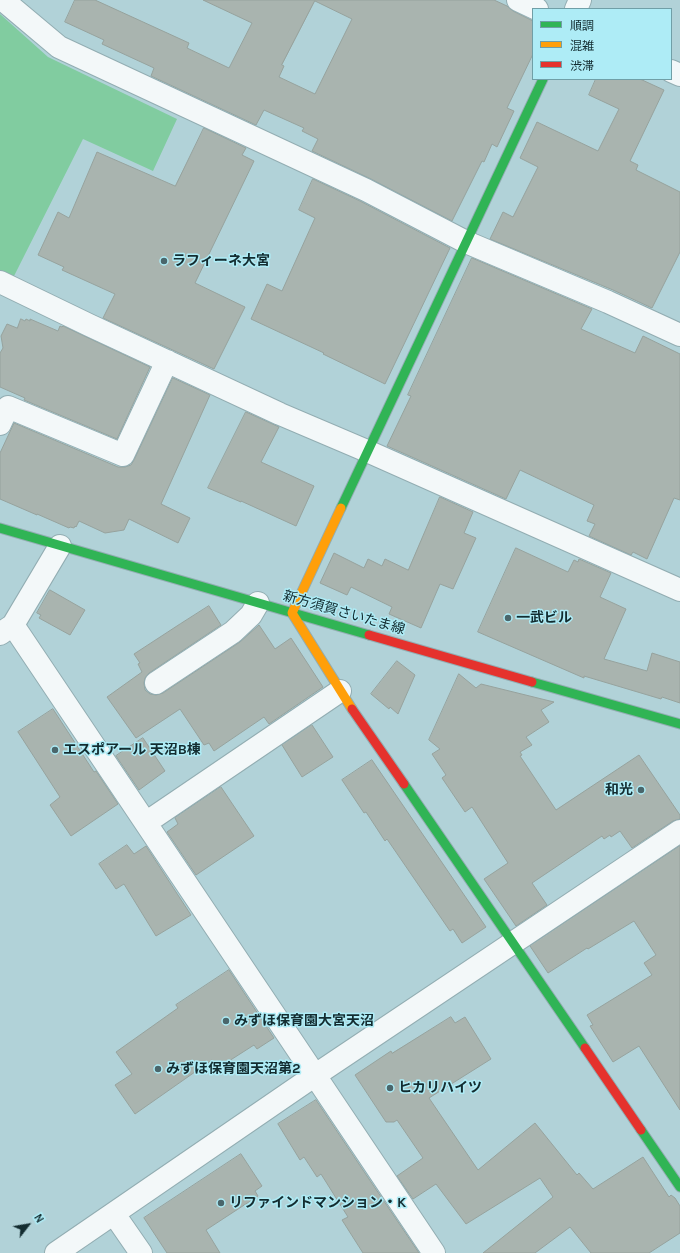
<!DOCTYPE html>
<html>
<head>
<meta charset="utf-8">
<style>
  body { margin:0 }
  #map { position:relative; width:680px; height:1253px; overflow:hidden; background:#b1d2d8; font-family:Karla,"Noto Sans JP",sans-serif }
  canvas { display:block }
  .legend { position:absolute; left:532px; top:8px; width:140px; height:72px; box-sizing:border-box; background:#aeecf6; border:1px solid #709fa7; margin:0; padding:5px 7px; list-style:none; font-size:12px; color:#132c30 }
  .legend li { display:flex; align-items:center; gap:8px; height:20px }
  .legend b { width:20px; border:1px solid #709fa7 }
  .north { position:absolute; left:8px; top:1205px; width:40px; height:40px; -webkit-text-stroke:3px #aeecf6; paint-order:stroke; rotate:59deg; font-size:11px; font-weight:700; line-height:16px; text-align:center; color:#132c30 }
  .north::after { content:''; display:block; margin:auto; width:14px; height:18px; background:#132c30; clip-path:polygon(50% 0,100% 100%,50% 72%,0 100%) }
</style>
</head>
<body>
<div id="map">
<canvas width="680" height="1253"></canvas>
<ul class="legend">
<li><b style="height:5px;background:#30b455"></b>順調</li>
<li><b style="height:5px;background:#ff9f0a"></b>混雑</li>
<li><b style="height:5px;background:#e5322d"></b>渋滞</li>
</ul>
<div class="north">N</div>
</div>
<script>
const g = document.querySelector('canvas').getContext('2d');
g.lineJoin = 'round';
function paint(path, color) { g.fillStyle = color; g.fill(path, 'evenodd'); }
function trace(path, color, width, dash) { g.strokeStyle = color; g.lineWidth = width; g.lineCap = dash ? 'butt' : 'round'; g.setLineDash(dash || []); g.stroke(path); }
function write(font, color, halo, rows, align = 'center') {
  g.font = font + ' Karla,"Noto Sans JP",sans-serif'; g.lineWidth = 3; g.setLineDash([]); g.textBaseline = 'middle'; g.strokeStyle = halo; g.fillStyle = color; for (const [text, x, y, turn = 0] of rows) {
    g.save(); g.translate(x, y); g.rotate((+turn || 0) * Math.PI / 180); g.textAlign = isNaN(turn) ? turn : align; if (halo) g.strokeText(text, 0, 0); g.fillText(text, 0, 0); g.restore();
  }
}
const green = new Path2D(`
  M0,14L48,57L177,119L153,171L83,139L13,278L0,272Z`);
const building = new Path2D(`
  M75,0H95L189,43L187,48L229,68L252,23L203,0H494L507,6L513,11L533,21V54L507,108L514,111L497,147L492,144L484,162L482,161L452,221L371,179L312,151L318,139L302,131L304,128L264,110L256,125L151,76L154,68L102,44L104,40L65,22ZM315,1L352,19L315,94L279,77L284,66L282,65Z
  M596,79H640L664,90L630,161L638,165L636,170L680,192V252L652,308L613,290L490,239L503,212L513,217L538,167L520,158L537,122L598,151L619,109L589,95Z
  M204,128L246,148L242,155L254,161L195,283L245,307L214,369L103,318L115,294L62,270L64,267L38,255L58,212L69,218L97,152L175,186Z
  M313,179L360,201L450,248L385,384L323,354L324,353L251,319L267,284L282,291L315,218L299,210Z
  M472,258L592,309L581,329L635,353L643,336L680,354V500L674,498L647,559L633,552L631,555L589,536L595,524L587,521L594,505L520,470L506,499L387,446L411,396L408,395Z
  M21,319L25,321L26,319L30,321V319L58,331L60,326L62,327L63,326L150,367L117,439L24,400L25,398L0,387V353L3,348L1,336L7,324L17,328Z
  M173,378L210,395L161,504L190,518L178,543L129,519L124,530L105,533L79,521L76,527L75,526L74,528L70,527L69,528L37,514V515L0,499V453L14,423L118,467H125L131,465L134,460Z
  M246,412L279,427L261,462L314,486L296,526L241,501V502L208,488Z
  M440,497L473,512L464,533L476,538L453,589L440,584L421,628L389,614L392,607L351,587L347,595L320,583L334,553L364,568L368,559L382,566L385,559L408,570Z
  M516,548L568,572L574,560L578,562L579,559L611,573L600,597L626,609L604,659L647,671L652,653L680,662V703L662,697L661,699L584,676V678L478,632Z
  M50,590L85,610L70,635L39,618L41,615L37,613Z
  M209,606L221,625L149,673L145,678L144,683L145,690L150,694L156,695L163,693L240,642L259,625L275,649L291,638L323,687L269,724L264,717L214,751L209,743L204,745L180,709L136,738L107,697L142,672L138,664L140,663L134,654L180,624Z
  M397,661L415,675L398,714L390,707L389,709L371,694Z
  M459,674L476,688L481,684L554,702L541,710L549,722L526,737L532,745L520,752L522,755L520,756L556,810L639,755L680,815V819L673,821L632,848L620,831L611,837L610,835L604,839L602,836L532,883L547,905L516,926L484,879L508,863L472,807L465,812L442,778L446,775L432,754L440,749L429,740Z
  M53,709L94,772L96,771L118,804L71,836L50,805L60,797L18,732Z
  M312,725L333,757L302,777L282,745Z
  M143,738L165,771L139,790L116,756Z
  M372,760L486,927L462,943L453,929L450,931L387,839L385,841L366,812L364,813L342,780Z
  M221,787L254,836L196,875L167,832L178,824L175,818Z
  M127,845L134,854L146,846L191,915L156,936L124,884L116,889L99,864Z
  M680,846V1110L639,1046L613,1062L590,1026L593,1025L587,1015L652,975L644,963L656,955L634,921L588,949L587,948L548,973L530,946Z
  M229,970L274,1038L257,1049L254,1045L218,1068L212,1060L135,1114L115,1085L132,1074L116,1052L178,1008L176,1005Z
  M451,1017L455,1023L465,1017L491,1059L429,1098L478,1170L535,1123L577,1175L579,1173L593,1189L643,1157L669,1197L671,1195L675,1198L680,1206V1233L649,1253H591L570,1227L535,1253H483L553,1197L540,1178L466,1224L436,1184L413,1199L397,1176L423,1158L397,1120L394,1122H386L355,1075L391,1051L392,1053Z
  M316,1100L371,1182L419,1253H363L342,1220L348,1217L321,1174L317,1177L304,1157L300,1160L278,1124Z
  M241,1154L262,1186L255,1191L258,1196L206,1230L220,1253H167L144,1218Z`);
const street = new Path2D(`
  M3,0L59,47L366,190L466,242L608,302L680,335
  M518,0L537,9
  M576,9L580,0
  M671,71L680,75
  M0,282L89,325L280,414L367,451L680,590
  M0,424L8,407L123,455L167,361
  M13,625C154,834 293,1044 434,1253
  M0,634L13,625L60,546
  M156,683L233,632L251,615L258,603
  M147,822L340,691
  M114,1214L141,1253
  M56,1253L314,1076L680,831`);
const fast = new Path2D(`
  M341,508L543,79
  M0,528L369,635
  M532,682L680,724
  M404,784L585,1048
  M641,1130L680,1187`);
const slow = new Path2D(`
  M341,508L292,613L352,709`);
const jam = new Path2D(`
  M369,635L532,682
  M352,709L404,784
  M585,1048L641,1130`);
const markers = [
  [164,261,4,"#4a666b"],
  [508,618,4,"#4a666b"],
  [55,750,4,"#4a666b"],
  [641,790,4,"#4a666b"],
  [226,1021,4,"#4a666b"],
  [158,1069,4,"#4a666b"],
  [390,1088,4,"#4a666b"],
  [221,1203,4,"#4a666b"]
];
const poiNames = [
  ["ラフィーネ大宮",172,261],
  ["一武ビル",516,618],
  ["エスポアール 天沼B棟",63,750],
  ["和光",633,790,"right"],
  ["みずほ保育園大宮天沼",234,1021],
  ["みずほ保育園天沼第2",166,1069],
  ["ヒカリハイツ",398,1088],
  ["リファインドマンション・K",229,1203]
];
const streetNames = [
  ["新方須賀さいたま線",344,613,16]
];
paint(green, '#81cca0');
paint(building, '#a9b4af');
trace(building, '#96a29d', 1);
trace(street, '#92adb2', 24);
trace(fast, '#92adb2', 11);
trace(slow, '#92adb2', 11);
trace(jam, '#92adb2', 11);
trace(street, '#f3f8f9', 22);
trace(fast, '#30b455', 9);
trace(slow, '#ff9f0a', 9);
trace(jam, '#e5322d', 9);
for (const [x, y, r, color] of markers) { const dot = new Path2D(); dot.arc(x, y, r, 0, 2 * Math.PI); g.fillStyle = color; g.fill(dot); trace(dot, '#aeecf6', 1.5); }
write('bold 14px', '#132c30', '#aeecf6', poiNames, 'left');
write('14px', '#132c30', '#aeecf6', streetNames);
</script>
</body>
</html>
